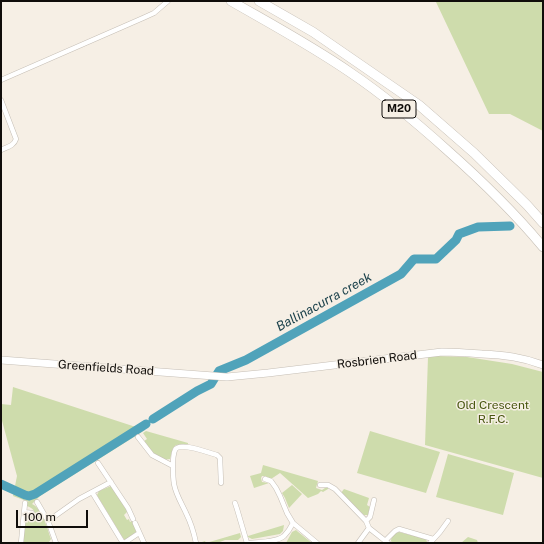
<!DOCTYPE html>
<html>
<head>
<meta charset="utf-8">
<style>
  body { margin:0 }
  #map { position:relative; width:544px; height:544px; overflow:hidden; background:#f6efe5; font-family:"Public Sans",sans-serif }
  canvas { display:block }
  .frame { position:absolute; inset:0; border:2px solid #100d0a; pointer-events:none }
  .scale { position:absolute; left:16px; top:510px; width:72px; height:18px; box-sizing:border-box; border:2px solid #100d0a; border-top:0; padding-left:5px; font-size:12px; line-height:14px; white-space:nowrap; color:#100d0a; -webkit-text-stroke:3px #f6efe5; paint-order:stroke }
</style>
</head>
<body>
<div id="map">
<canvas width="544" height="544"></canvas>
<div class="frame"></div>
<div class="scale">100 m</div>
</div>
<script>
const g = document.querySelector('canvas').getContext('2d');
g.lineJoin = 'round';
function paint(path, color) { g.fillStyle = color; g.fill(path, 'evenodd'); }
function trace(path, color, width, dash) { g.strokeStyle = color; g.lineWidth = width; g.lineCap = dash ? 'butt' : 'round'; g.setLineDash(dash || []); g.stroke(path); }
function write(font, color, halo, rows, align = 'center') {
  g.font = font + ' "Public Sans",sans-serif'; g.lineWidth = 3; g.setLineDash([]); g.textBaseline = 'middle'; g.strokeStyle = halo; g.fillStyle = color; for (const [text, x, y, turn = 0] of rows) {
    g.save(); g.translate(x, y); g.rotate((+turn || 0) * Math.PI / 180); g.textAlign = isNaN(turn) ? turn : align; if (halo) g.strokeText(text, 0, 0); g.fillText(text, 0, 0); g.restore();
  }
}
const green = new Path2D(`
  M437,1H543V131L510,114H489L436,2Z
  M436,356L467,357L512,364L543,372V478L425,445L428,357Z
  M13,387L145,430L40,496L32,504C43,509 47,528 51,539L49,542L24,543L23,541L25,517L29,515H35C34,509 32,508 27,506L26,502H29L13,496L17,476L1,417V404L11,405Z
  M146,431L188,443V444L176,445L173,448L170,459C158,462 150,449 144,441L147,439L143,433Z
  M370,431L440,452L426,493L357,473Z
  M448,454L514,473L503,515L436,497Z
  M263,465L318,481L316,488L322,490L325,488L328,487V489L323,492L321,491L318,494L308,498L280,473L271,479L265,476H262L261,478L262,482L269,483L254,488L250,476L261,473Z
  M292,485L302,494L289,508L285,498L282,493Z
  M111,486L126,509L127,512L124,515L127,520L129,519L130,522L132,521L136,531V532L125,540L123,538L98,497L97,495L99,491Z
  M344,489L369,498L367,505L370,507L368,515H364L341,493Z
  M284,525L283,531L280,534L252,539L248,537V536Z
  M296,530L297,531L312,543H286L292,532Z
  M399,532L426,539L427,542L426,543H392L391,541C391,537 395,533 399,532Z
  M240,533L241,537L238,540H225L217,543H199L205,541L206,543Z
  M468,537L477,540L478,543H461Z`);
const river = new Path2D(`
  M153,419L197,391L211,384L219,371L246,360L401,274L414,259H436L456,240L459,234L478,227L510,226
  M1,484L25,495L29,496L35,494L146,424`);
const street = new Path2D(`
  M1,80L143,18L154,13L168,1
  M1,100L16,139C14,146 7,147 1,150
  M138,437L152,455L173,466C173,472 173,478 174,484C176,495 182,504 186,513C191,523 194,533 196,543
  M98,463L128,508L133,519
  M173,466C173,461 173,454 175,450C179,441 209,453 217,455L220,458L221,483
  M265,479L271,481L276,488L280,496L287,513L293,523
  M320,485H328L335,489L366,521L369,528L388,543
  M92,492L123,543
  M37,502L48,521L56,543
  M235,503L237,509L247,543
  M24,512L32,513
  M48,521L79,499L111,482
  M366,521L370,517L374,500
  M135,523L144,543
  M386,540L395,531L399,529L433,539
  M21,543L25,503
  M124,543L139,533
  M250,543C260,542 277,542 284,536C288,532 291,527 293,523L317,543
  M358,543L369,528
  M430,543L440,532L448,521`);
const secondary = new Path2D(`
  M1,360L227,377L268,373L442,352C456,352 469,353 482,354C504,355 522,357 543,365`);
const highway = new Path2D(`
  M231,1C271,24 312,46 351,73C385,96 417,123 447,150C482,181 514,212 543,247
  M259,1L313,32L419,105L474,153L527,205L543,223`);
const shields = [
  [399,109,34]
];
const shieldNames = [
  ["M20",399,109]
];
const streetNames = [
  ["Rosbrien Road",377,360,-7],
  ["Greenfields Road",106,368,4]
];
const parkNames = [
  ["Old Crescent",493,405],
  ["R.F.C.",493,419]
];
const waterNames = [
  ["Ballinacurra creek",324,302,-29]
];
paint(green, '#cedcac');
trace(river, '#50a3ba', 9);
trace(street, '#c5beb5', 5.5);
trace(secondary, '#c5beb5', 8);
trace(highway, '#c5beb5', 10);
trace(street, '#fff', 4.5);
trace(secondary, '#fff', 7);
trace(highway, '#fff', 9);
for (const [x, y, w] of shields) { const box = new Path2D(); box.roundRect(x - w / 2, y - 9, w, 18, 3); g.fillStyle = '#f6efe5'; g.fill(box); trace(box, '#100d0a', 1); }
write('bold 11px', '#100d0a', null, shieldNames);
write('12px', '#100d0a', '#f6efe5', streetNames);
write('12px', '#495711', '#f6efe5', parkNames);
write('italic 13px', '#173e48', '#f6efe5', waterNames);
</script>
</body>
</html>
